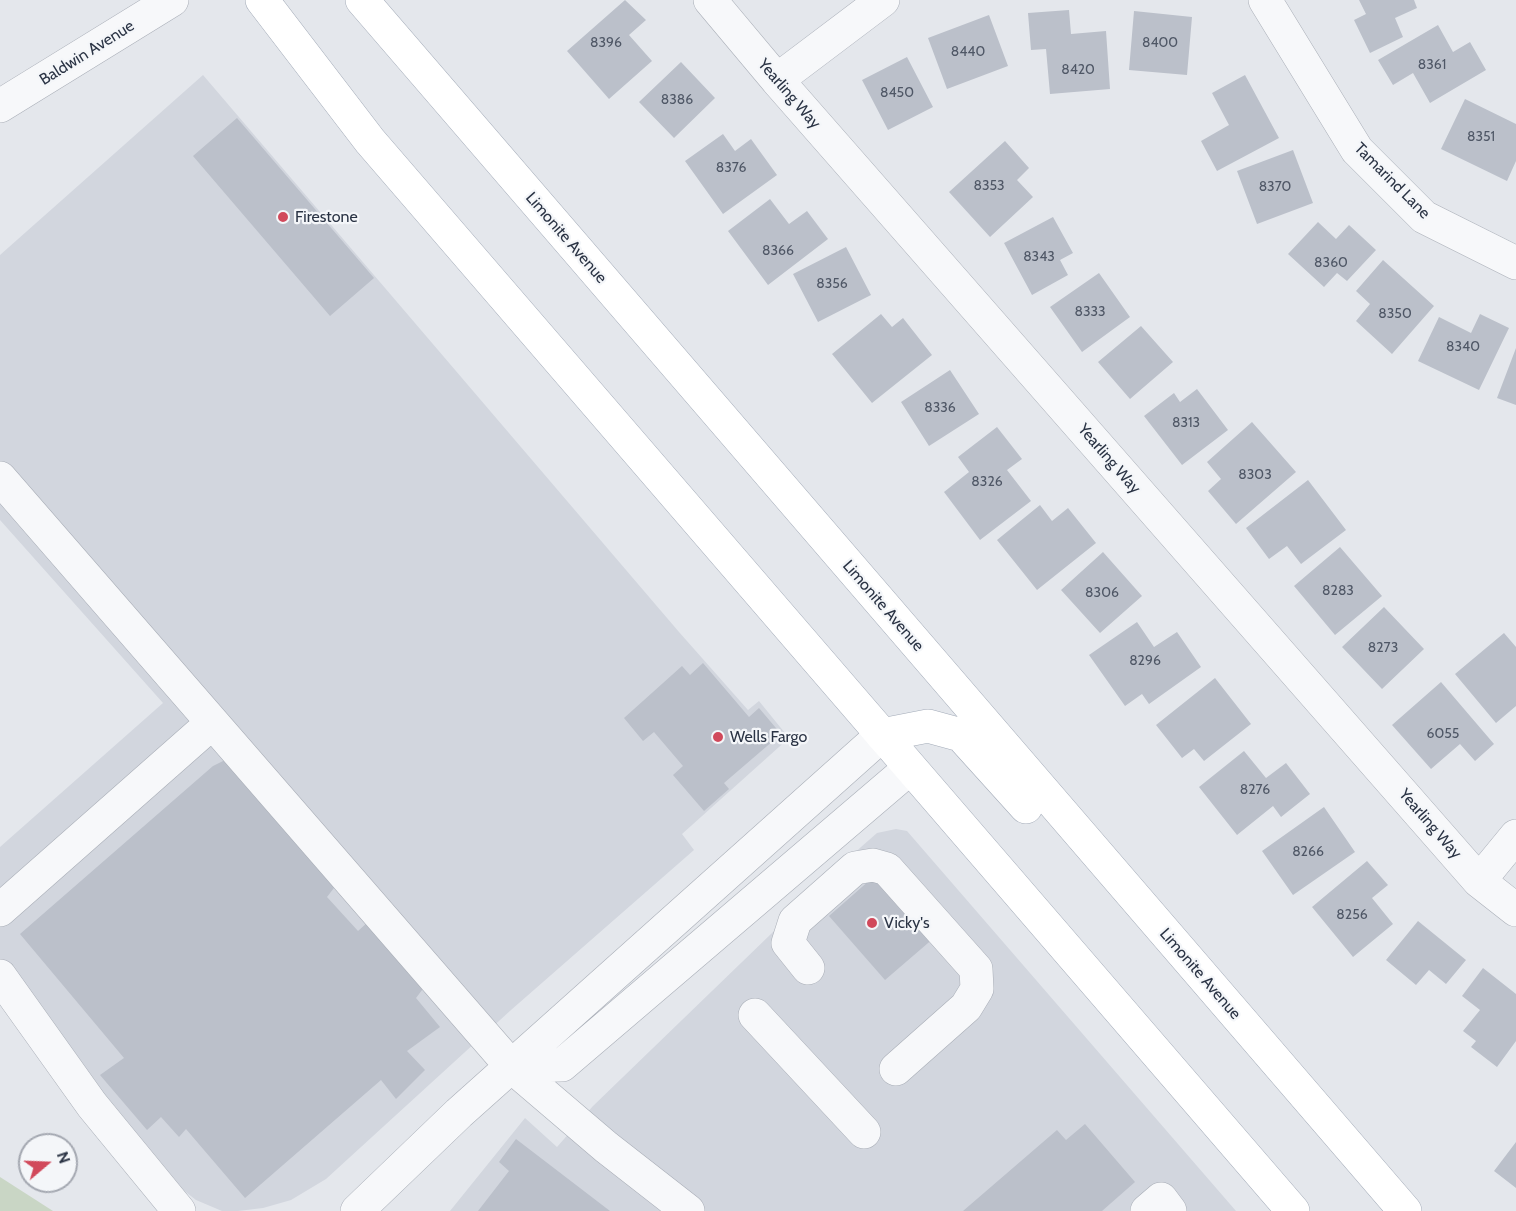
<!DOCTYPE html>
<html>
<head>
<meta charset="utf-8">
<style>
  body { margin:0 }
  #map { position:relative; width:1516px; height:1211px; overflow:hidden; background:#e4e7ec; font-family:Cabin,sans-serif }
  canvas { display:block }
  .north { position:absolute; left:18px; top:1133px; width:60px; height:60px; box-sizing:border-box; background:#f4f6f9; border:2px solid #a4a8b1; border-radius:50%; rotate:71deg; font-size:16px; font-weight:700; line-height:24px; text-align:center; color:#2b3445 }
  .north::after { content:''; display:block; margin:auto; width:21px; height:27px; background:#d1495b; clip-path:polygon(50% 0,100% 100%,50% 72%,0 100%) }
</style>
</head>
<body>
<div id="map">
<canvas width="1516" height="1211"></canvas>
<div class="north">N</div>
</div>
<script>
const g = document.querySelector('canvas').getContext('2d');
g.lineJoin = 'round';
function paint(path, color) { g.fillStyle = color; g.fill(path, 'evenodd'); }
function trace(path, color, width, dash) { g.strokeStyle = color; g.lineWidth = width; g.lineCap = dash ? 'butt' : 'round'; g.setLineDash(dash || []); g.stroke(path); }
function write(font, color, halo, rows, align = 'center') {
  g.font = font + ' Cabin,sans-serif'; g.lineWidth = 4.5; g.setLineDash([]); g.textBaseline = 'middle'; g.strokeStyle = halo; g.fillStyle = color; for (const [text, x, y, turn = 0] of rows) {
    g.save(); g.translate(x, y); g.rotate((+turn || 0) * Math.PI / 180); g.textAlign = isNaN(turn) ? turn : align; if (halo) g.strokeText(text, 0, 0); g.fillText(text, 0, 0); g.restore();
  }
}
const built = new Path2D(`
  M203,75L679,632L748,710L759,701L789,738L682,834L694,850L511,1010L326,1179L291,1200L263,1208L238,1211H222L196,1200L155,1168L0,960V847L163,703L0,520V255Z
  M896,829L907,831L1236,1211H450L525,1118L557,1147L593,1106L861,847L877,833Z`);
const green = new Path2D(`
  M0,1177L53,1211H0Z`);
const building = new Path2D(`
  M625,0L646,20L629,35L652,61L609,99L567,51Z
  M1359,0H1414L1417,8L1395,18L1403,37L1370,53L1354,20L1366,14Z
  M1069,10L1071,34L1106,31L1110,89L1050,94L1046,49L1031,50L1028,13Z
  M1134,11L1192,17L1187,75L1129,70Z
  M989,15L1008,66L947,89L928,38Z
  M1438,25L1453,52L1470,42L1486,70L1430,103L1413,73L1393,85L1378,60Z
  M907,57L933,107L888,130L862,80Z
  M681,62L715,98L674,138L639,102Z
  M1245,75L1279,138L1217,171L1201,141L1229,125L1212,93Z
  M1465,99L1516,124V161L1507,181L1441,149Z
  M237,118L374,278L330,316L193,156Z
  M723,134L735,151L751,139L777,175L723,214L685,161Z
  M1005,141L1029,168L1017,180L1033,197L990,237L949,192Z
  M1293,150L1313,203L1257,224L1237,171Z
  M770,199L789,224L807,211L828,239L768,285L728,231Z
  M1053,217L1073,253L1060,260L1068,275L1032,295L1004,243Z
  M1318,222L1336,239L1349,225L1376,250L1347,281L1337,273L1324,287L1288,254Z
  M846,247L871,295L818,322L793,274Z
  M1383,260L1434,306L1392,354L1356,321L1370,304L1356,291Z
  M1099,273L1130,317L1082,352L1050,307Z
  M881,314L892,327L903,318L932,355L872,403L832,354Z
  M1480,314L1509,328L1479,390L1418,361L1439,317L1471,333Z
  M1141,326L1173,362L1130,399L1098,362Z
  M1516,348V405L1497,398Z
  M950,370L979,414L929,446L901,402Z
  M1197,389L1228,430L1182,465L1144,416L1174,393L1180,402Z
  M1252,422L1296,472L1236,524L1208,491L1221,479L1207,462Z
  M997,427L1022,459L1007,470L1031,501L980,540L944,492L969,472L958,457Z
  M1308,480L1346,530L1301,564L1287,546L1269,559L1246,528Z
  M1040,505L1052,521L1068,508L1096,543L1037,590L997,540Z
  M1340,547L1382,596L1335,635L1294,586Z
  M1103,552L1142,596L1100,633L1061,590Z
  M1384,607L1424,649L1382,689L1342,647Z
  M1137,622L1154,647L1177,632L1201,667L1149,704L1142,694L1125,706L1089,655Z
  M1504,633L1516,647V706L1496,723L1455,674Z
  M703,663L749,717L759,708L781,734L724,783L729,789L704,811L673,775L683,766L654,732L643,741L624,718L682,666L690,675Z
  M1215,678L1251,724L1204,761L1194,749L1182,758L1156,725Z
  M1441,682L1494,744L1475,761L1460,744L1431,769L1392,725Z
  M1244,751L1266,778L1286,763L1310,794L1281,817L1273,806L1237,835L1199,787Z
  M225,760L337,884L327,897L358,931L368,922L425,986L416,998L440,1027L407,1051L425,1070L396,1099L381,1080L245,1198L186,1129L179,1137L161,1117L147,1130L100,1075L124,1058L20,934L213,766Z
  M1324,807L1355,852L1293,895L1262,851Z
  M1367,861L1388,885L1372,898L1393,924L1353,957L1312,907Z
  M879,872L935,937L885,980L829,916Z
  M1418,921L1466,960L1446,984L1429,970L1416,985L1386,960Z
  M1483,968L1516,994V1041L1497,1067L1471,1047L1476,1041L1463,1031L1480,1010L1462,996Z
  M1085,1124L1135,1182L1102,1211H963L1057,1130L1066,1140Z
  M516,1139L610,1211H478L509,1171L499,1162Z
  M1516,1142V1188L1494,1171Z`);
const minor = new Path2D(`
  M710,0L777,80L1479,881L1516,910
  M1265,0L1357,150L1424,217L1516,263
  M777,80L883,0
  M0,106L172,0
  M0,478L511,1066L606,1147L688,1211
  M1479,881L1516,836
  M0,910L212,723
  M808,968L788,943L795,921L855,868L873,865L887,869L976,969L977,989L966,1007L896,1069
  M0,976L92,1105L179,1211
  M755,1015L864,1132
  M511,1066L562,1065L910,768
  M357,1211L459,1113L882,735
  M1147,1211L1161,1199L1170,1211`);
const major = new Path2D(`
  M262,0L370,141L1293,1211
  M362,0L1405,1211
  M882,735L928,726L961,735L1026,807`);
const markers = [
  [283,217,6,"#d1495b"],
  [718,737,6,"#d1495b"],
  [872,923,6,"#d1495b"]
];
const numberNames = [
  ["8396",606,43],
  ["8400",1160,43],
  ["8440",968,52],
  ["8361",1432,65],
  ["8420",1078,70],
  ["8450",897,93],
  ["8386",677,100],
  ["8351",1481,137],
  ["8376",731,168],
  ["8353",989,186],
  ["8370",1275,187],
  ["8366",778,251],
  ["8343",1039,257],
  ["8360",1331,263],
  ["8356",832,284],
  ["8333",1090,312],
  ["8350",1395,314],
  ["8340",1463,347],
  ["8336",940,408],
  ["8313",1186,423],
  ["8303",1255,475],
  ["8326",987,482],
  ["8283",1338,591],
  ["8306",1102,593],
  ["8273",1383,648],
  ["8296",1145,661],
  ["6055",1443,734],
  ["8276",1255,790],
  ["8266",1308,852],
  ["8256",1352,915]
];
const streetNames = [
  ["Baldwin Avenue",87,53,-32],
  ["Yearling Way",789,94,49],
  ["Tamarind Lane",1392,181,45],
  ["Limonite Avenue",566,238,49],
  ["Yearling Way",1109,459,49],
  ["Limonite Avenue",883,606,49],
  ["Yearling Way",1430,824,49],
  ["Limonite Avenue",1200,974,49]
];
const poiNames = [
  ["Firestone",295,217],
  ["Wells Fargo",730,737],
  ["Vicky's",884,923]
];
paint(built, '#d2d6de');
paint(green, '#c9d6c5');
paint(building, '#bbc0ca');
trace(minor, '#a9aeb7', 34);
trace(major, '#a3abb8', 34);
trace(minor, '#f7f8fa', 33);
trace(major, '#fff', 33);
for (const [x, y, r, color] of markers) { const dot = new Path2D(); dot.arc(x, y, r, 0, 2 * Math.PI); g.fillStyle = color; g.fill(dot); trace(dot, '#f4f6f9', 2); }
write('14px', '#4f5766', null, numberNames);
write('16px', '#2b3445', '#f4f6f9', streetNames);
write('16px', '#2b3445', '#f4f6f9', poiNames, 'left');
</script>
</body>
</html>
